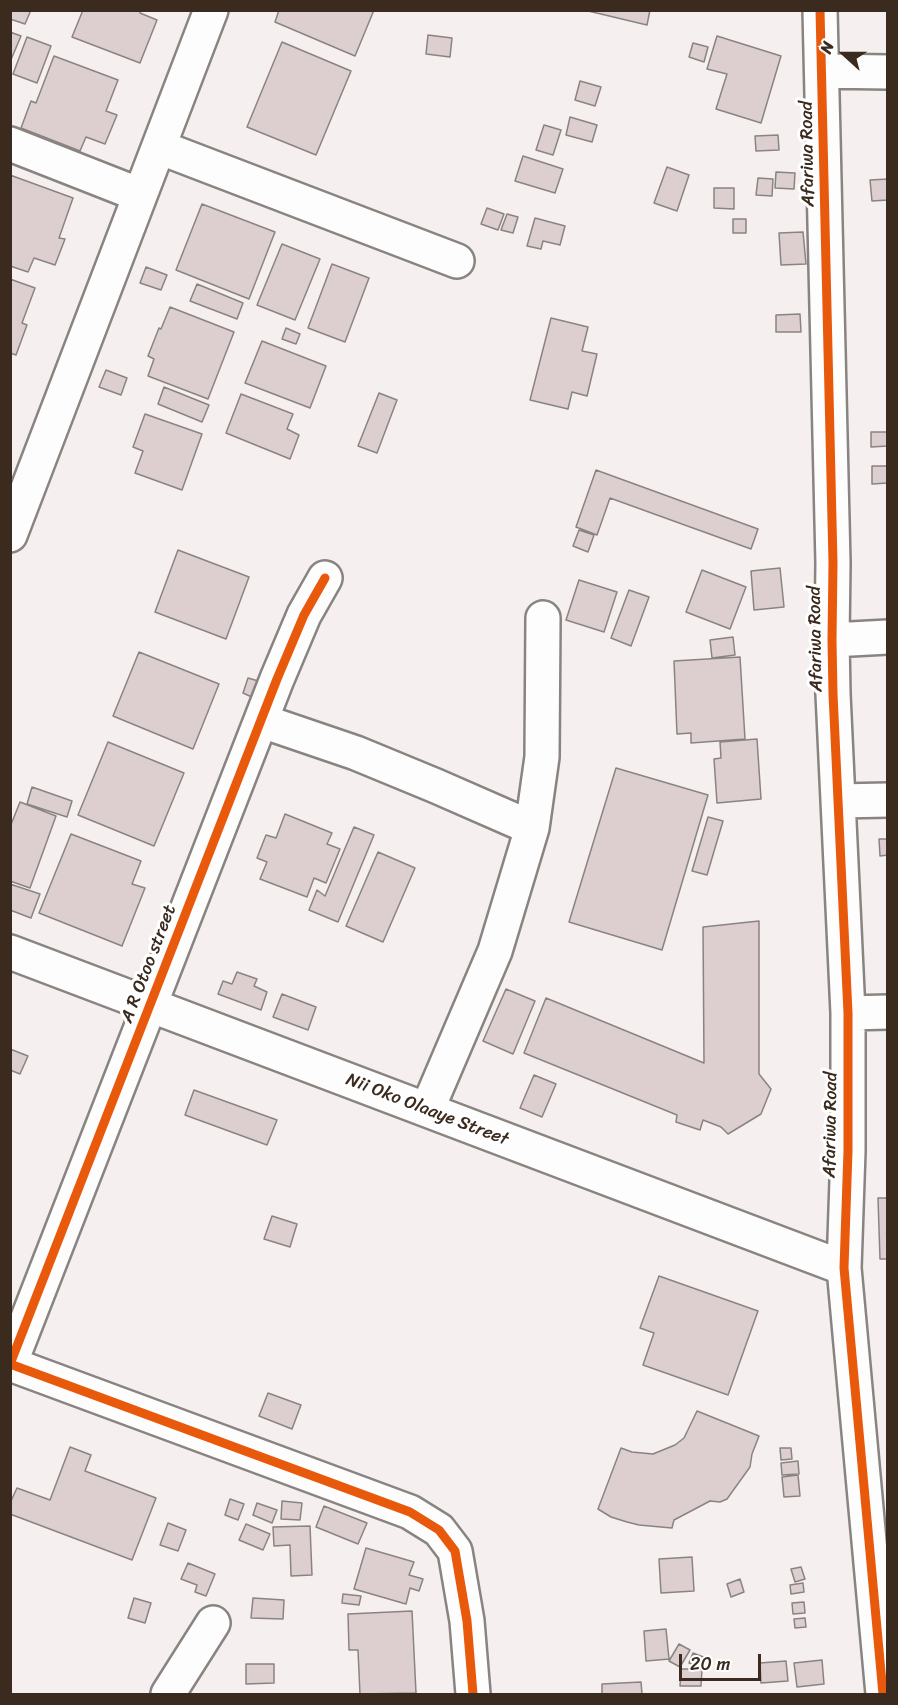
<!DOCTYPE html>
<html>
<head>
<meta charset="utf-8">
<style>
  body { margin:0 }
  #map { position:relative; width:898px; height:1705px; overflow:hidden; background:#f5efef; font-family:Sriracha,sans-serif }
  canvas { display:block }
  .frame { position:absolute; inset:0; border:12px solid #3b2a1e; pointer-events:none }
  .north { position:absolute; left:814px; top:24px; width:60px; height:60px; -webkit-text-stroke:4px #fff; paint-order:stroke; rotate:291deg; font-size:16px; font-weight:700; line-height:24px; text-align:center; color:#3b2a1e }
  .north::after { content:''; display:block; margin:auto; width:21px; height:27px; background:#3b2a1e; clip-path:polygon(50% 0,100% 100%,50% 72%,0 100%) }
  .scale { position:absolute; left:679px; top:1654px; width:82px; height:27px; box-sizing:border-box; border:3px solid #3b2a1e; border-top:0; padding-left:8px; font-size:18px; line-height:21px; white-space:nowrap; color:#3b2a1e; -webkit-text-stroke:4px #fff; paint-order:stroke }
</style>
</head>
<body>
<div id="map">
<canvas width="898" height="1705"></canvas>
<div class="frame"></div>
<div class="north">N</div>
<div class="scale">20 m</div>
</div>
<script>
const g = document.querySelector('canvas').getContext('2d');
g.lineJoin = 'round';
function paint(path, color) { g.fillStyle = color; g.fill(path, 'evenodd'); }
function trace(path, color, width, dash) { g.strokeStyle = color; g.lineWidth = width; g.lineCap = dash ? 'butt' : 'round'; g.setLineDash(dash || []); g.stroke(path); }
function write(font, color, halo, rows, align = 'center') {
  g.font = font + ' Sriracha,sans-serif'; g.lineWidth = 6; g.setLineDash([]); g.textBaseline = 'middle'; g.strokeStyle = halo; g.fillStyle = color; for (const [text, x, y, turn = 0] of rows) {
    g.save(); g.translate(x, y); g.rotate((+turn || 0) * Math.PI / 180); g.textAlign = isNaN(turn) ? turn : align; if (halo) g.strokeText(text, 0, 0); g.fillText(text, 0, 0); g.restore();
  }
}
const building = new Path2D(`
  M10,10H31L25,24L10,19Z
  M83,10H141L140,13L157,20L140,63L72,37Z
  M279,10H374L355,56L275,22Z
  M584,10H650L647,25Z
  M10,32L21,36L10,62Z
  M428,35L452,38L450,57L426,54Z
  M717,36L781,56L761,123L716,109L727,74L707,69Z
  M27,37L51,46L37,83L13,74Z
  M282,42L351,71L316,155L247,127Z
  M693,43L708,47L704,62L689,57Z
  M54,56L118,80L106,111L117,115L105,144L86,137L80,151L21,128L31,101L36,103Z
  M580,81L601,87L595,106L575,100Z
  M570,117L597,125L592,142L566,135Z
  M544,125L561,130L553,155L536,150Z
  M778,135L779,150L756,151L755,136Z
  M523,156L563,169L555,193L515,181Z
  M667,167L689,175L677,211L654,203Z
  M776,172L795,173L794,189L775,188Z
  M10,175L73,198L59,238L65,239L55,265L34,258L28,272L10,266Z
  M758,178L773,179L772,196L756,195Z
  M888,179V200L872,201L870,180Z
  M714,188H734V209L714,208Z
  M202,204L275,232L249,299L176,270Z
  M487,208L504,214L498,230L481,224Z
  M507,214L518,217L513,233L501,230Z
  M535,218L565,226L560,245L543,241L541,249L527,246Z
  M733,219H746V233H733Z
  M803,232L806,264L781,265L779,233Z
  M282,244L320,259L295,320L257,305Z
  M332,264L369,278L345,342L308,328Z
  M146,267L167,275L161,290L140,283Z
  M10,279L35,288L22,323L27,325L16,355L10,353Z
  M197,284L243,303L237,319L190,301Z
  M170,307L234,332L208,399L148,376L154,359L148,356L159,328L161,329Z
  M800,314L801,332H776V315Z
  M551,318L588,327L582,351L597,354L587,396L572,392L568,409L530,400Z
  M286,328L300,334L296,344L282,339Z
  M262,341L326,366L310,408L245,383Z
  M106,370L127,378L121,395L99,387Z
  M164,387L209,405L202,422L158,404Z
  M379,393L397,400L377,453L358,446Z
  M241,394L293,414L287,429L299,435L290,459L226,433Z
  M145,414L202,434L182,490L135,473L143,451L133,447Z
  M871,432H888V446L871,447Z
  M872,466H888V483L872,484Z
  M596,470L758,529L751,549L610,498L597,535L576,527Z
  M579,530L594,535L588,552L573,546Z
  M178,550L249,577L226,639L155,612Z
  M780,568L784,607L754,610L751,571Z
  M702,570L746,587L730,629L686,612Z
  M579,580L617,592L604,632L566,620Z
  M629,590L649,597L631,646L611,638Z
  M733,637L735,655L712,658L710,640Z
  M139,652L219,684L193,749L113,716Z
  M740,657L745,739L691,743V733L677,734L674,661Z
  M248,678L262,682L256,699L243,693Z
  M757,739L761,799L717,803L714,759L721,758L720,742Z
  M108,742L184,773L154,846L78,815Z
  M616,768L708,795L662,950L569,922Z
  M32,787L72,801L67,817L27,804Z
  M20,802L56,816L30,888L10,881V827Z
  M285,814L332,833L327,844L340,849L326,883L314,878L307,897L260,879L267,862L257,858L266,835L276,838Z
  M708,817L723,821L707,875L692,871Z
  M354,827L374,835L338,922L309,910L317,890L325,896Z
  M71,834L141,861L132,884L145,888L122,946L39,913Z
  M879,839H888V855L880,856Z
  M378,852L415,868L383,942L346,926Z
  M10,884L40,894L31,918L10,910Z
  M759,921V1074L771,1089L761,1114L728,1134L721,1127L703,1120L700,1130L676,1122L677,1115L524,1053L546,998L704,1063L703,927Z
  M237,972L257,979L254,986L267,992L261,1010L218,994L223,981L232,984Z
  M506,989L535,1001L513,1054L483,1041Z
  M282,994L316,1007L308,1030L273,1017Z
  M10,1049L28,1056L20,1074L10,1070Z
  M534,1075L556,1084L542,1117L520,1108Z
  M194,1090L277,1120L267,1145L185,1115Z
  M878,1198H888V1259H880Z
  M272,1216L297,1224L290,1247L264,1239Z
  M659,1276L758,1311L728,1395L643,1365L654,1333L640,1328Z
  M268,1393L301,1405L292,1429L259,1416Z
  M697,1411L759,1436L752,1454L750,1467L727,1499L720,1502L710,1501L674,1520L672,1528L639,1525L627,1522L611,1517L598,1509L621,1448L632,1452L653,1454L675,1445L684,1438Z
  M70,1447L91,1455L85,1471L156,1498L132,1560L10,1514V1503L17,1488L50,1500Z
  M780,1448H791L792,1459L781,1460Z
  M798,1461L799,1474L782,1475L781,1463Z
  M798,1475L800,1496L784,1497L782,1477Z
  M230,1499L244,1504L238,1520L225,1515Z
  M282,1501L302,1503L300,1520L281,1519Z
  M257,1503L277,1510L272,1523L253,1515Z
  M324,1506L367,1523L358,1544L316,1527Z
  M168,1523L186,1530L178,1551L160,1545Z
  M246,1524L270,1534L263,1550L239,1540Z
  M310,1526L312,1575L291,1576L290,1545L274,1546L273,1527Z
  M366,1548L414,1562L409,1575L423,1579L419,1591L410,1588L406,1604L354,1589Z
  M692,1557L694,1591L661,1593L659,1559Z
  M188,1563L215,1574L206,1596L195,1592L197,1585L181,1579Z
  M801,1567L805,1579L795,1582L791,1569Z
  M740,1579L744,1592L731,1597L727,1584Z
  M803,1583L804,1592L791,1594L790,1585Z
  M343,1594L361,1596L359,1605L342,1603Z
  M134,1598L151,1603L145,1623L128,1618Z
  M253,1598L284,1600L283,1619L251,1618Z
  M804,1602L805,1613L793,1614L792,1603Z
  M412,1611L416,1693L360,1694L358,1650H349L348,1614Z
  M805,1618L806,1627L795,1628L794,1619Z
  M666,1629L669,1659L646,1661L644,1631Z
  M679,1644L690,1650L680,1667L669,1661Z
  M693,1653L706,1658L702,1668L689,1663Z
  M822,1660L824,1684L797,1687L794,1663Z
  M786,1661L788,1681L761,1683L760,1663Z
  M246,1664H274V1683L246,1684Z
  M681,1669H702L701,1686H680Z
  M641,1682L642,1694H602V1684Z`);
const minor = new Path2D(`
  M820,10L833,563L832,640L833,694L848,1013V1151L844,1268L883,1694
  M822,71L888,72
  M10,144L140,195
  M159,147L457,261
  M10,535L211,10
  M325,578L304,615L277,679L10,1364L410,1512L439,1530L455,1551L467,1621L473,1694
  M832,640L888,637
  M262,721L356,753L436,786L532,828
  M838,801L888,800
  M10,952L844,1268
  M848,1013L888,1012
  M427,1110L495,951L532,828L542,757L543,618
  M168,1694L213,1623`);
const cycleway = new Path2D(`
  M820,10L833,563L832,640L833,694L848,1013V1151L844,1268L883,1694
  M325,578L304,615L277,679L10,1364L410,1512L439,1530L455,1551L467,1621L473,1694`);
const streetNames = [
  ["Afariwa Road",808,154,-91],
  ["Afariwa Road",816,639,-91],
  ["A R Otoo street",149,964,-69],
  ["Nii Oko Olaaye Street",427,1110,21],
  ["Afariwa Road",831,1125,-89]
];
paint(building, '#ddcfcf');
trace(building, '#8a8481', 1.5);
trace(minor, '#8a8481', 38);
trace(minor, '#fefdfd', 33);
trace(cycleway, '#e8590c', 9);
write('18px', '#3b2a1e', '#fff', streetNames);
</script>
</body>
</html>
